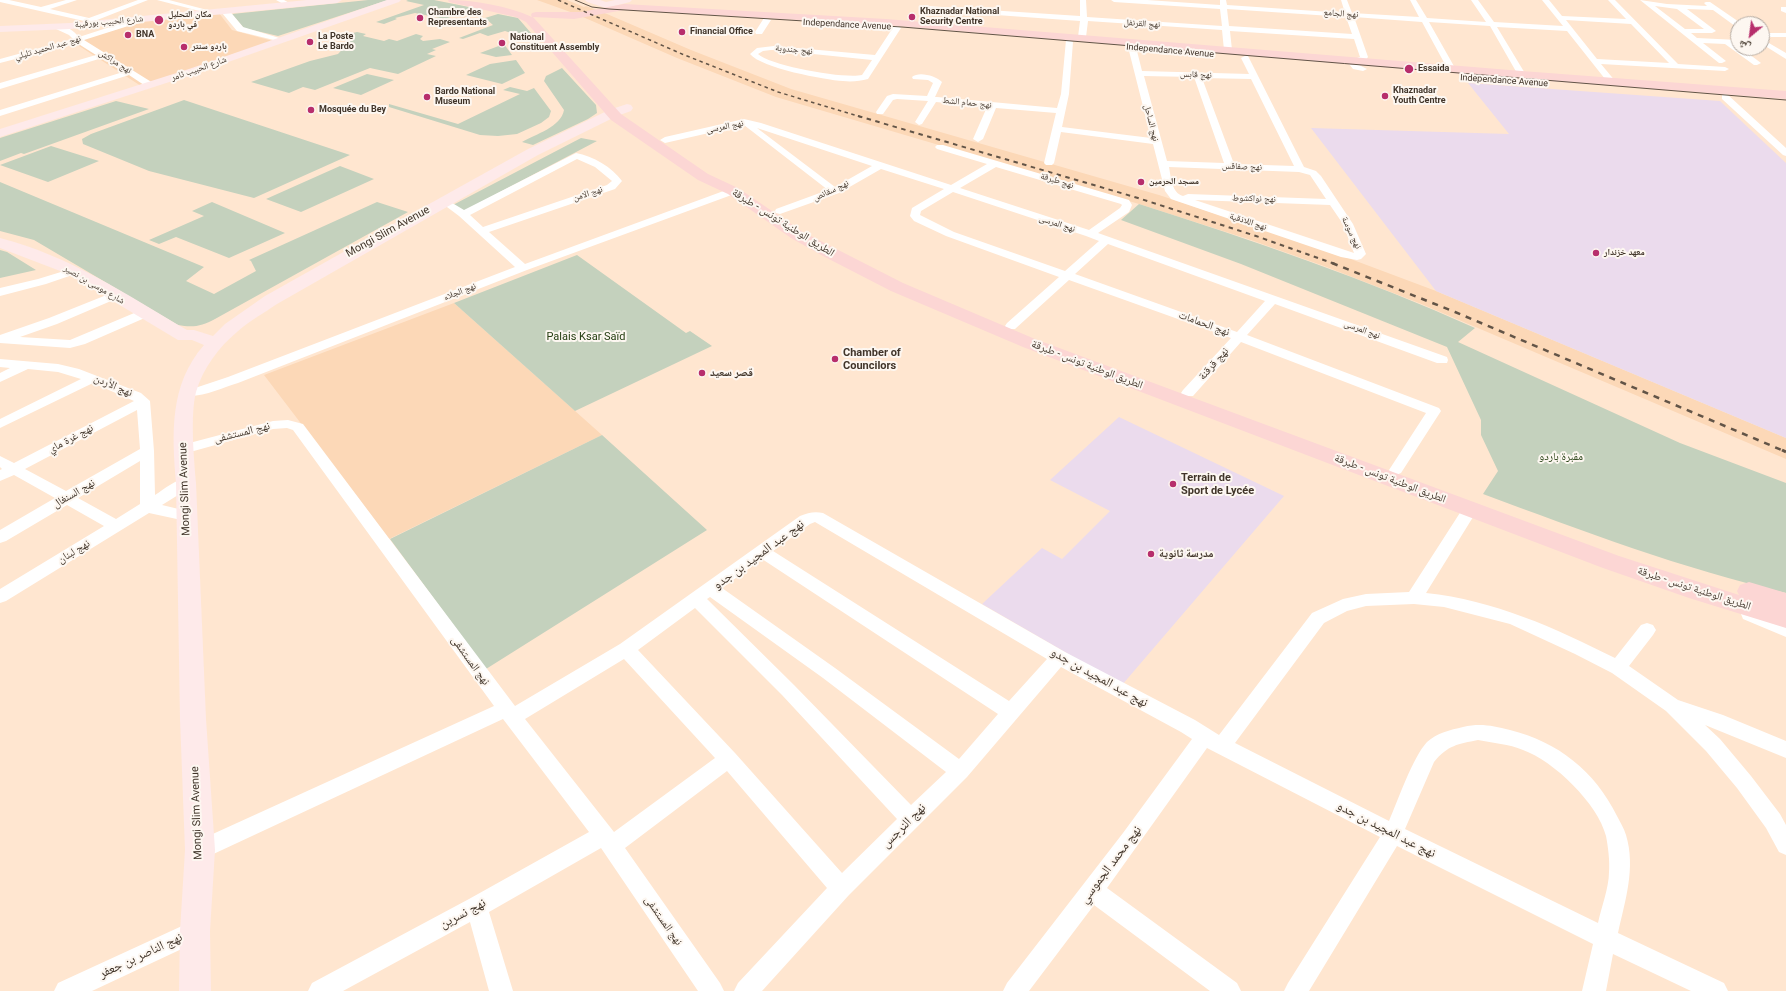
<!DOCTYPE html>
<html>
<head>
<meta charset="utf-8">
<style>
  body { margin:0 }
  #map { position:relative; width:1786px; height:991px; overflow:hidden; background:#ffe6d0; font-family:Roboto,"Noto Naskh Arabic",sans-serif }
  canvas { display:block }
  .north { position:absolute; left:1730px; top:16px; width:40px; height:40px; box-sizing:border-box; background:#fdf7f1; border:1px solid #b2a9a1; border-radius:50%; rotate:209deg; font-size:11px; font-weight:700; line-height:16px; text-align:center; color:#41352a }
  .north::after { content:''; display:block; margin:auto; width:14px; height:18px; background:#b72e6c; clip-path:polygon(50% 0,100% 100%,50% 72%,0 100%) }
</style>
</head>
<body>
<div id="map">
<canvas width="1786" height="991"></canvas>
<div class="north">ش</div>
</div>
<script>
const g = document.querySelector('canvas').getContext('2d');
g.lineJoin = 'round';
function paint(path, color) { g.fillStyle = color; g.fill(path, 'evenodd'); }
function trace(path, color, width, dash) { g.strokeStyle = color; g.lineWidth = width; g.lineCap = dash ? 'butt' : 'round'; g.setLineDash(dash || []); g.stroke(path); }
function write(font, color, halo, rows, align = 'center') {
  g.font = font + ' Roboto,"Noto Naskh Arabic",sans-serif'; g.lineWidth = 4; g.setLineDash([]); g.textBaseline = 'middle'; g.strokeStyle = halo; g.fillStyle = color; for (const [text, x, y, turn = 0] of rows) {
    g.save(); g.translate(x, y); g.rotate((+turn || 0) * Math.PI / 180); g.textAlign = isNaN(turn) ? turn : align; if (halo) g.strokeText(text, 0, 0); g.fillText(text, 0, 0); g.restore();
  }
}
const built = new Path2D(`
  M537,0H567L584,7L586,6L607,14L691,50L791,89L1159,195L1340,255L1436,291L1786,438V459L1419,303L1324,266L1248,239L1139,204L776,97L677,58L576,14Z
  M219,13L232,30L273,41L141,86L73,42L147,20Z
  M454,303L602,435L389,539L264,375Z`);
const education = new Path2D(`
  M1468,83L1720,101L1786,163V438L1436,291L1311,128L1509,134Z
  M1119,417L1284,496L1122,685L982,604L1042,548L1062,559L1110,511L1050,480Z`);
const green = new Path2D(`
  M368,0H388L278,36L244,28L232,14Z
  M408,0H434L479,9V11L475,16L462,13L445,19L415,13L395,18L397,19L384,24L376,22L424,5L406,1Z
  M498,14L518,18L531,33H511L505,31L488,36L480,33L463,39L459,38L493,25L485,18Z
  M357,32L366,34L363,36L384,41L389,39L397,41L416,34L423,36L420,39L423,41L440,39L450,42L432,49L436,50L427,54L436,56L398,74L370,68L315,90L303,87L289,93L251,82L310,61L338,54L352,39L353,33Z
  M504,44L512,55L496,57L480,53Z
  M516,60L525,73L502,84L466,75L490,64Z
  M562,68L596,105L597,113L588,119L533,145L522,142C536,134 561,127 564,110L544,81L546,76Z
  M367,74L394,80L361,95L333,88Z
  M510,87L527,91L534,88L551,111L549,117L541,123L517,134L498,136L480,135L389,107V104L458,124L520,94L503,90Z
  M184,100L350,155L254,198L149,171L83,144L82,139L91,134Z
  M116,101L149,109L24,154L21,153L0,161V138Z
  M581,138L597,141L462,212L451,206Z
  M51,146L99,161L48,182L0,165Z
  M340,166L374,179L301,212L266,199Z
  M0,182L204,267L186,281L214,294L256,271L251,261L249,260L377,202L408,212L215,319C202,326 193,328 178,325L34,240L0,231Z
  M212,202L285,233L229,258L176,237L159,244L149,240L204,216L192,211Z
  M1139,204C1253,240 1366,279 1475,328L1458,342L1680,443L1786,483V593C1683,569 1583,531 1483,494L1498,471L1481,435V420L1447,347L1241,264L1121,220Z
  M0,250L7,252L36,270L0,278Z
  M577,255L686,333L690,331L712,346L575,411L454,303Z
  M602,435L707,530L486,669L390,539Z`);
const street = new Path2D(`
  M0,0H9L41,7L66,0H77L50,9L89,18L138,0H148L92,22L84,27L80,25L84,21L0,2Z
  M157,0H169L215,12L211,14Z
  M276,0H284L293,5L287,6Z
  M1080,0H1086L1087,17L1222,26L1220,9L1114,2L1111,0H1147L1220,5V0H1226L1227,5L1345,13L1341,0H1347L1352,13L1419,17L1410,0H1416L1427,18L1486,22L1471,0H1478L1494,22L1563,26L1542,0H1549L1562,16L1626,19L1608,0H1615L1678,64L1725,67L1729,69L1725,71L1601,64L1616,82L1612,84H1609L1567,31L1497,27L1526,75L1522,77L1518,75L1490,26L1429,22L1455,68L1451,70L1447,68L1422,22L1354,17L1368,57L1364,62L1357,64L1367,69L1363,71L1353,69L1349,64L1351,60L1360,57L1354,39L1230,31L1232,50L1228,52L1224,50L1222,30L1088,21L1086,37L1082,39L1078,37L1080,21L927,10L923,8L927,6L1080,16ZM1227,9L1346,17L1352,34L1229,26ZM1566,20L1631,24L1669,63L1597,59Z
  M1640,0L1667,4L1707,6L1704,3L1706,2H1710L1742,24H1738V26H1735L1713,10L1687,9L1716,31L1712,33H1691L1697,38L1738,40V44H1736L1738,48H1741L1761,63L1757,65H1754L1725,44L1703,43L1726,61L1722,63H1719ZM1655,6L1677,9L1704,29H1685Z
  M1781,7H1786V13L1781,11Z
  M222,9H228L243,27L286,40L282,42L237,31L222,13Z
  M141,17H144V21L84,40L153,83V87H147L129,75L0,116V110L123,72L102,58L0,89V83L96,55L77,43L0,63V59L73,39L69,35L56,29V25C65,24 74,31 79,37Z
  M764,18L771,20L762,34H756L755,32Z
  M894,26H897L901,28L868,79C860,81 852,82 843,81C825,80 761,68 750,54L757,48L774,46L875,55ZM771,50H774L872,60L862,75C844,79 771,66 758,54L763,51Z
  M1762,33H1786V37H1762Z
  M1762,39L1786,53V59L1762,44Z
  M1066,40H1069L1073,42L1069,94L1062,127L1151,138L1128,47L1129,45H1132L1136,47L1142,71L1249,74L1241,58L1245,56H1248L1304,167L1316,171L1321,176L1353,224L1366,254L1361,259L1357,260L1341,257L1171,199L1165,191L1153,144L1061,132L1054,163L1052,165H1046L1044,163L1056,113L996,108L983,139L978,142L973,139L987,107L936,102L922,124L919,125L915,122L928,101L897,99L893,100L883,114H877L876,112L887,96L893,94L927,96L933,83L928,80L913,79L912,77C919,71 936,76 942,82L935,97H937L1057,108L1061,94ZM1144,76L1194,77L1224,163L1167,161ZM1202,78L1251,79L1294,166L1234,164ZM1169,167L1299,172L1310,175L1326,199L1188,194L1183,196C1172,193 1171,178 1169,167ZM1195,200L1330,205L1343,224L1354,253Z
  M1725,94L1728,95L1786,148V156L1783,155L1722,99V95Z
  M744,119L761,123L951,185L987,164L937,149L935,147L937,145H943L1129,200L1132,205L1129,212L1098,233L1447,357L1448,360L1447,363H1437L1275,304L1247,335L1439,408L1441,411L1401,473L1396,475L1391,473L1389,470L1426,413L1241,342L1193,396H1183L1181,393L1183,390L1231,338L1069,280L1015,329H1007L1005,326L1007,323L1059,277L946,236L914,221L910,216L912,208L944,189L881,169L839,193L780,214L776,213L775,211L776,209L828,190L744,125L665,143L660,140L665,137ZM757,128L872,166L835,187ZM996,167L1121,204L1122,205L1120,208L1089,230L960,188ZM953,192L1086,236L1099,241L1065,271L954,232L920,215L921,211ZM1108,244L1265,301L1237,332L1075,274Z
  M576,153C593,156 612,167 622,181L615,189L489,232L525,264L729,189H737L738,191L737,193L527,270L238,383C221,388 200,399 182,395L180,392L182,389L198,387L228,377L515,267L459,216L439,201L444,198L464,210ZM577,159L595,167L612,181L607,185L483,227L470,215Z
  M74,268L80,271L78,273L46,284L0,296V288L38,279Z
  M114,292L118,294L120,296L118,298L57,324L20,337L70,340L139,311H147L149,314L147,317L85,344L70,348L0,343V335L49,318Z
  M0,359L58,364L79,369L141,393L150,401L154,451L155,495C165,489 179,476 191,479L193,483L191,487L162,505L191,512L194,516L191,520L186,521L149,513L6,601L0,603V589L104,526L67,505L6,541L0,543V530L55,498L14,475L0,481V470L2,469L0,467V456L14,463L134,401L93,383L0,428V419L81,379L58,372L28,369L0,382V373L10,368L0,367ZM137,410L140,449L66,491L25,469ZM140,461V504L116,519L78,498Z
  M288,420L303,424L515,706L620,644L800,516C808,513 814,511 823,513L1065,652L1195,720L1219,735L1312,613L1343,599L1366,594L1409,592L1465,505L1470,504L1475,505L1478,509L1426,593C1494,600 1555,628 1615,658L1641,625L1647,623L1653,625L1656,630L1653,635L1629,666L1678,700L1723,715L1786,741V758L1705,725L1720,739L1751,776L1780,814L1786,825V855L1779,852L1766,828L1737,788L1706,751L1666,711L1612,673L1575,654L1510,624L1444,607L1414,604L1366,606L1347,611L1324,623L1235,743L1389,821C1398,800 1413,757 1427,742C1437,733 1450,730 1463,727C1481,723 1493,726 1510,730C1558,742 1595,771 1617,816C1620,822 1624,828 1626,835C1636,868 1625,901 1618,933L1724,983L1728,991H1691L1613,954L1606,991H1582L1593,944L1397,846L1309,991H1284L1288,983L1380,837L1207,748L1107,888L1237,983L1241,991H1210L1094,905L1029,991H1003L1007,983L1123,833L1192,739L1181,732L1061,667L967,777L849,895L762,991H734L738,983L827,888L727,771L625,848L720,983L724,991H698L601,848L489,912L513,991H489L470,922L343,991H308L312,983L469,899L589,832L503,719L207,857L200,860L193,857L190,850L193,843L494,706L293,430L287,428L273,429L183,454L178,452L176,449L178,446L273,421ZM815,522L1047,659L1009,701L773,551L810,524ZM762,559L998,714L959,759L835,668L722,588ZM710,597L823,678L946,772L911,805L794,685L707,599ZM695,608L782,695L897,819L842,873L735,753L638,650ZM624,659L715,758L614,832L525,719ZM1478,740C1493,743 1509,744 1523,750C1554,761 1598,804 1606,836C1608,846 1610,862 1609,872C1609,888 1601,908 1598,923L1405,829L1434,762C1448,745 1458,744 1478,740Z
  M1749,607L1786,623V637L1743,619L1741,614L1743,609Z
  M195,920L203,923L206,931L203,939L92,991H54L58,983Z`);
const secondary = new Path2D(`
  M307,0H342L337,3L70,29L0,32V26L70,23Z
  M387,0H401L399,2L197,73L0,137V129L189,69Z
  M585,0H600L606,2L615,0H632L630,2L606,8L587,2Z
  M627,104L631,105L633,108L631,111L617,116L538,155L277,304C264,313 249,321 237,332C219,347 203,368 196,392C190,416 194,458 196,483L206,719L215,850L210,931L211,991H179L180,931L185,850L180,719L176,483C172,434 169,385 204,345L192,340H178L68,274L0,248V238C68,255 127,295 187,330H194L213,336L225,324L265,296L404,218L528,149L609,110Z`);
const primary = new Path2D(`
  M448,0C474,0 508,6 532,17L531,15L532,13L536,12H581L624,4L886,19L1522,71L1786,91V99L1522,79L886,25L624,10L574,19L533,17L621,114L708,174L738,188L803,232L903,283L1035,339L1619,556L1739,595L1737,591L1740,585L1749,582L1786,593V628L1689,598L1603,568L1023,347L891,291L823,256L791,238L728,194L698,180L611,120L526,22L516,17L449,2Z`);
const tram = new Path2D(`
  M575,0L592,7L609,9L902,27L1786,100`);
const railFar3 = new Path2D(`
  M558,0L682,54L778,92L861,117`);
const railFar2 = new Path2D(`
  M858,116L1138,198L1256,236L1335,264`);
const railFar1 = new Path2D(`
  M1332,263L1455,312L1784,451`);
const rail = new Path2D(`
  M1782,450L1786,452`);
const markers = [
  [912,17,4,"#b72e6c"],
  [420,18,4,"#b72e6c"],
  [159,20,5,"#b72e6c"],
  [682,32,4,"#b72e6c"],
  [128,35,4,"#b72e6c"],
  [310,42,4,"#b72e6c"],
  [502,43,4,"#b72e6c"],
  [184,47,4,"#b72e6c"],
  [1409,69,5,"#b72e6c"],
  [1385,96,4,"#b72e6c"],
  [427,97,4,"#b72e6c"],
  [311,110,4,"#b72e6c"],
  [1141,182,4,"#b72e6c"],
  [1596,253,4,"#b72e6c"],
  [835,359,4,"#b72e6c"],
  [702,373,4,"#b72e6c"],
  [1173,484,4,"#b72e6c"],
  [1151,554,4,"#b72e6c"]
];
const farPoinames = [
  ["Khaznadar National",920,12],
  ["Security Centre",920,22],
  ["Chambre des",428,13],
  ["Representants",428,23],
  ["مكان التحليل",168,15],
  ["في باردو",168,25],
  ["Financial Office",690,32],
  ["BNA",136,35],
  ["La Poste",318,37],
  ["Le Bardo",318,47],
  ["National",510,38],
  ["Constituent Assembly",510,48],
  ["باردو سنتر",192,47],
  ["Essaida",1418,69],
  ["Khaznadar",1393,91],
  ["Youth Centre",1393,101],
  ["Bardo National",435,92],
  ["Museum",435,102],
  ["Mosquée du Bey",319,110],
  ["مسجد الحرمين",1149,182],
  ["معهد خزندار",1604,253]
];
const farStreetnames = [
  ["نهج الجامع",1341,14,4],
  ["شارع الحبيب بورقيبة",109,22,-5],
  ["نهج القرنفل",1142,24,4],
  ["Independance Avenue",847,25,3],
  ["نهج عبد الحميد تليلي",48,48,-16],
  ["نهج جندوبة",794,50,5],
  ["Independance Avenue",1170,51,5],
  ["نهج مراكش",115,62,32],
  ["شارع الحبيب ثامر",199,69,-19],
  ["نهج قابس",1196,75,2],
  ["Independance Avenue",1504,81,4],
  ["نهج حمام الشط",967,103,6],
  ["نهج الساحل",1151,123,76],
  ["نهج المرسى",725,127,-11],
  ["نهج صفاقس",1242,167,2],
  ["نهج طبرقة",1057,181,17],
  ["نهج سقانص",831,191,-25],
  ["نهج الامن",588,194,-18],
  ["نهج نواكشوط",1254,199,2],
  ["نهج اللاذقية",1248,222,18],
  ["نهج المرسى",1057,224,18],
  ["نهج سوسة",1351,233,65],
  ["شارع موسى بن نصير",94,285,30],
  ["نهج الجلاء",460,292,-21],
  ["نهج المرسى",1362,330,20]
];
const streetNames = [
  ["الطريق الوطنية تونس - طبرقة",783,223,32],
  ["Mongi Slim Avenue",388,232,-29],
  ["نهج الحمامات",1204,324,20],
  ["نهج قرقنة",1214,364,-48],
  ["الطريق الوطنية تونس - طبرقة",1087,365,21],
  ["نهج الأردن",113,386,23],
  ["نهج المستشفى",242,433,-14],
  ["نهج غرة ماي",71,439,-28],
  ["الطريق الوطنية تونس - طبرقة",1390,479,21],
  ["Mongi Slim Avenue",185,489,-92],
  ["نهج السنغال",74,494,-30],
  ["نهج لبنان",74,552,-31],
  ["الطريق الوطنية تونس - طبرقة",1694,589,18],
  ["نهج المستشفى",470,661,54],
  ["Mongi Slim Avenue",197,813,-92],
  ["نهج المستشفى",663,921,55]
];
const parkNames = [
  ["Palais Ksar Saïd",586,337],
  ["مقبرة باردو",1561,457]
];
const poiNames = [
  ["Chamber of",843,353],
  ["Councilors",843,366],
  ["قصر سعيد",710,373],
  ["Terrain de",1181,478],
  ["Sport de Lycée",1181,491],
  ["مدرسة ثانوية",1159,554]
];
const nearStreetnames = [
  ["نهج عبد المجيد بن جدو",759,555,-36],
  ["نهج عبد المجيد بن جدو",1099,678,29],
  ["نهج النرجس",904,826,-45],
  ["نهج عبد المجيد بن جدو",1386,830,27],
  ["نهج محمد الجموسي",1111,865,-53],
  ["نهج نسرين",463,914,-28],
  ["نهج الناصر بن جعفر",141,956,-25]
];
paint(built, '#fcd8b7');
paint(education, '#ebdbed');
paint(green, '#c4d1bd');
paint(street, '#fff');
paint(secondary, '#feeaea');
paint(primary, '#fcd6d4');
trace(tram, '#625447', 1);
trace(railFar3, '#625447', 1.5, [3.5, 3.5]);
trace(railFar2, '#625447', 2, [4.5, 4.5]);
trace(railFar1, '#625447', 2.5, [6, 6]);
trace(rail, '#625447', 3, [8, 8]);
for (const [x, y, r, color] of markers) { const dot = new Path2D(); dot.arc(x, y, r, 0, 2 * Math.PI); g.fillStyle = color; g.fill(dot); trace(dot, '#fdf7f1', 1.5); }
write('bold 9px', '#41352a', '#fdf7f1', farPoinames, 'left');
write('9px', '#41352a', '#fdf7f1', farStreetnames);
write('11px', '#41352a', '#fdf7f1', streetNames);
write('11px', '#243e11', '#fdf7f1', parkNames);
write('bold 11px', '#41352a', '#fdf7f1', poiNames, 'left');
write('13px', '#41352a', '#fdf7f1', nearStreetnames);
</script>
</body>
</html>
